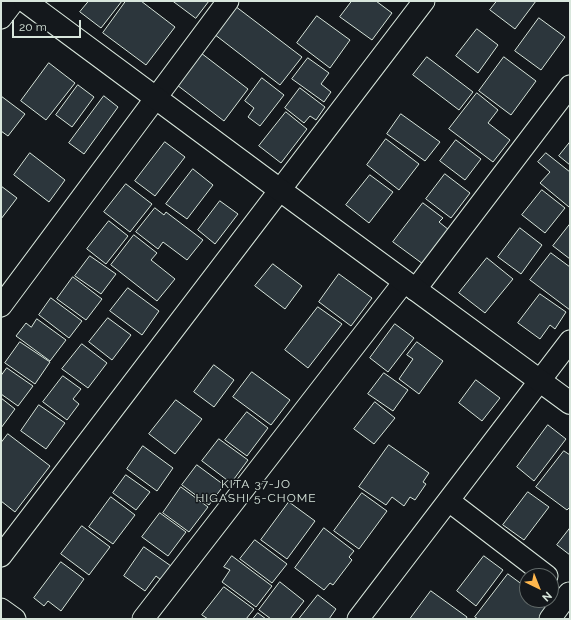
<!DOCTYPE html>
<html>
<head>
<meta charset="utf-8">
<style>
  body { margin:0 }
  #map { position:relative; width:571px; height:620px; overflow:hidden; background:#14181c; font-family:Raleway,sans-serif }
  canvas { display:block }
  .frame { position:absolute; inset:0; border:2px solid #d8e6dc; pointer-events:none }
  .north { position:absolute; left:519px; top:568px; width:40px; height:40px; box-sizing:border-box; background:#14181c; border:1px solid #626a69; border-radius:50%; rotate:137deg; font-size:11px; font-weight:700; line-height:16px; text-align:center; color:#d8e6dc }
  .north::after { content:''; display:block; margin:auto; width:14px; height:18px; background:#ffb74d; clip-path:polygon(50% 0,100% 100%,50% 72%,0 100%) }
  .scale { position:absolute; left:12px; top:20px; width:69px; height:18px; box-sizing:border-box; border:2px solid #d8e6dc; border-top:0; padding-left:5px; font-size:12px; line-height:14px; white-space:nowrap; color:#d8e6dc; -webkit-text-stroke:3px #14181c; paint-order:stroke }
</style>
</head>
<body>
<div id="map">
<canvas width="571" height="620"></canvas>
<div class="frame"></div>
<div class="north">N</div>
<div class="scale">20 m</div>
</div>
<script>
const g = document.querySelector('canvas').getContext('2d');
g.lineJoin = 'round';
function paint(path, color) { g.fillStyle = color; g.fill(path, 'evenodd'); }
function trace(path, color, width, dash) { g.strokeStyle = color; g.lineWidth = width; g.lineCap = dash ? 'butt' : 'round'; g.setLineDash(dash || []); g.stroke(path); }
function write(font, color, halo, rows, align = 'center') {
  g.font = font + ' Raleway,sans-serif'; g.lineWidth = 3; g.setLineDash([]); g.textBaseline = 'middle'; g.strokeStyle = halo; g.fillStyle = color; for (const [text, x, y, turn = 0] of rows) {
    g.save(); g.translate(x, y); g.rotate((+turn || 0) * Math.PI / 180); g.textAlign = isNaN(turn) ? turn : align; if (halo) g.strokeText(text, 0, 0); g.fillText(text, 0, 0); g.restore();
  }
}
const building = new Path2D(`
  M89,1H122L101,28L80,12Z
  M126,1H141L175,27L146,65L103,33Z
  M173,1H209L196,18Z
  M352,1H376L392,13L372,40L340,17Z
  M497,1H536L515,29L490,10Z
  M235,6L302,57L280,85L214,34Z
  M317,16L350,40L330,68L297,43Z
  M539,18L565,37L541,70L515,51Z
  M477,29L498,45L478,73L456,56Z
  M201,53L248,89L224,121L177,85Z
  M427,57L473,92L459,110L413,75Z
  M504,57L536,81L511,115L479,91Z
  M308,58L329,73L321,84L331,92L324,102L292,79Z
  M49,63L75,83L46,120L21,101Z
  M262,78L284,95L260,126L248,117L254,108L245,101Z
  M78,85L94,97L72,127L56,115Z
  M300,88L325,107L316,120L310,116L304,123L285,108Z
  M477,93L498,110L488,123L510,140L493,162L449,129Z
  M1,96L25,114L8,136L1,131Z
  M104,96L118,107L84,154L69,143Z
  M286,112L307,129L281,163L259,146Z
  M401,114L440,142L425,161L387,134Z
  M386,139L419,164L399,190L367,165Z
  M456,140L481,159L465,180L440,161Z
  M165,142L185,157L155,196L135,181Z
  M570,142V165L559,156Z
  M30,153L65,180L49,202L14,175Z
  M546,153L570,172V205L569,207L540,183L550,172L538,162Z
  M193,169L213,185L187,219L166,204Z
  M445,174L470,193L451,218L426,199Z
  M370,175L393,192L369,223L346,205Z
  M126,184L152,204L130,232L104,212Z
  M1,186L17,198L1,219Z
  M542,190L565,208L545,233L522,215Z
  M220,201L238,214L215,244L198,230Z
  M423,203L443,218L439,222L449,230L423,264L393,242Z
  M155,208L164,215L166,212L203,240L187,260L163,242L158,249L136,232Z
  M109,221L128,236L106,264L87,249Z
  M570,224V259L553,246Z
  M520,228L542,245L521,274L498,257Z
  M134,235L157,253L151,260L175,279L157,301L111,265Z
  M551,253L570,267V310L530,280Z
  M90,256L116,274L101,294L75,276Z
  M487,258L513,279L485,313L459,293Z
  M273,264L302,286L285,309L255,286Z
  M339,274L372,298L351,326L319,302Z
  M73,277L102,299L86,320L57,299Z
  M128,288L159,311L142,335L110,311Z
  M540,294L566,312L555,329L550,325L540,339L518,323Z
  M51,298L82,321L69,338L39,315Z
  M318,307L342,324L308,368L285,350Z
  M108,318L131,335L112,360L89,342Z
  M37,319L66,340L50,361L16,336L26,323L31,327Z
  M395,324L414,338L388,372L370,358Z
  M20,342L50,362L35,384L5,363Z
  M417,342L443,361L419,394L399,379L413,359L407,355Z
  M82,344L107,363L88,388L62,369Z
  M214,365L234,380L214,407L194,392Z
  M7,368L33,386L18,406L1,394V376Z
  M252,372L290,400L271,425L233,397Z
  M384,373L408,390L393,411L368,394Z
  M63,376L81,389L73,399L79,404L67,420L43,402Z
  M476,380L500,398L482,421L459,403Z
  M1,398L15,409L1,428Z
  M176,400L202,419L175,454L149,434Z
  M375,402L395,418L374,444L354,429Z
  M39,405L65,423L46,449L21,431Z
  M247,412L268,428L247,456L225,440Z
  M548,425L566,439L534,481L517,467Z
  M8,434L50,466L15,512L1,501V443Z
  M219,439L248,460L231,483L202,461Z
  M389,445L429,473L423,482L426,484L415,500L410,497L404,506L392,497L386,505L359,487Z
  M143,446L173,468L157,491L127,469Z
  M564,451L570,455V507L567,510L536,487Z
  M197,465L224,485L209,505L182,485Z
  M126,475L150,492L136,510L113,493Z
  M181,487L208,507L189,532L163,513Z
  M528,492L549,507L524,540L503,525Z
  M362,493L387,511L359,549L334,531Z
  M111,497L135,515L113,544L89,527Z
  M289,502L315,521L287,559L261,540Z
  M160,513L186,532L168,556L142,537Z
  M82,526L110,547L89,575L61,554Z
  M324,528L354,551L349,557L352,560L333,585L330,583L324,590L295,568Z
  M570,528V555L557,545Z
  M255,540L287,564L272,583L240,559Z
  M144,547L171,566L161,580L156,576L145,591L124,576Z
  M232,556L272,586L256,607L222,582L230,570L224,567Z
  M484,556L503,570L476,606L457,591Z
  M61,562L84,579L61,611L48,601L44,606L34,598Z
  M508,574L527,588V600H542L550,606L540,619H478L475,617Z
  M280,582L304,601L290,619H271L259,610Z
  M224,587L254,609L246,619H208L202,615Z
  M431,591L467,617L466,619H410Z
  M318,595L336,609L329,619H299Z
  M258,613L266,619H253Z`);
const minor = new Path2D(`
  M1,18L14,1
  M415,290L570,86
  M1,306L228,1
  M449,501L547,576
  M1,556L424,1
  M1,609L15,619
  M143,619L404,282
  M358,619L570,341
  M550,619L569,593`);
const tertiary = new Path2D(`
  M25,1L280,190L570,403`);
const neighbourhoodNames = [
  ["KITA 37-JO",256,484],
  ["HIGASHI 5-CHOME",256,498]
];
paint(building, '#2c363c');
trace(building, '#d8e6dc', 1);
trace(minor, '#d8e6dc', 23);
trace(tertiary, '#d8e6dc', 24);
trace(minor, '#14181c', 21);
trace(tertiary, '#14181c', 22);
g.letterSpacing = '1px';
write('12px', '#d8e6dc', '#14181c', neighbourhoodNames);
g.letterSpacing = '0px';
</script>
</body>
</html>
